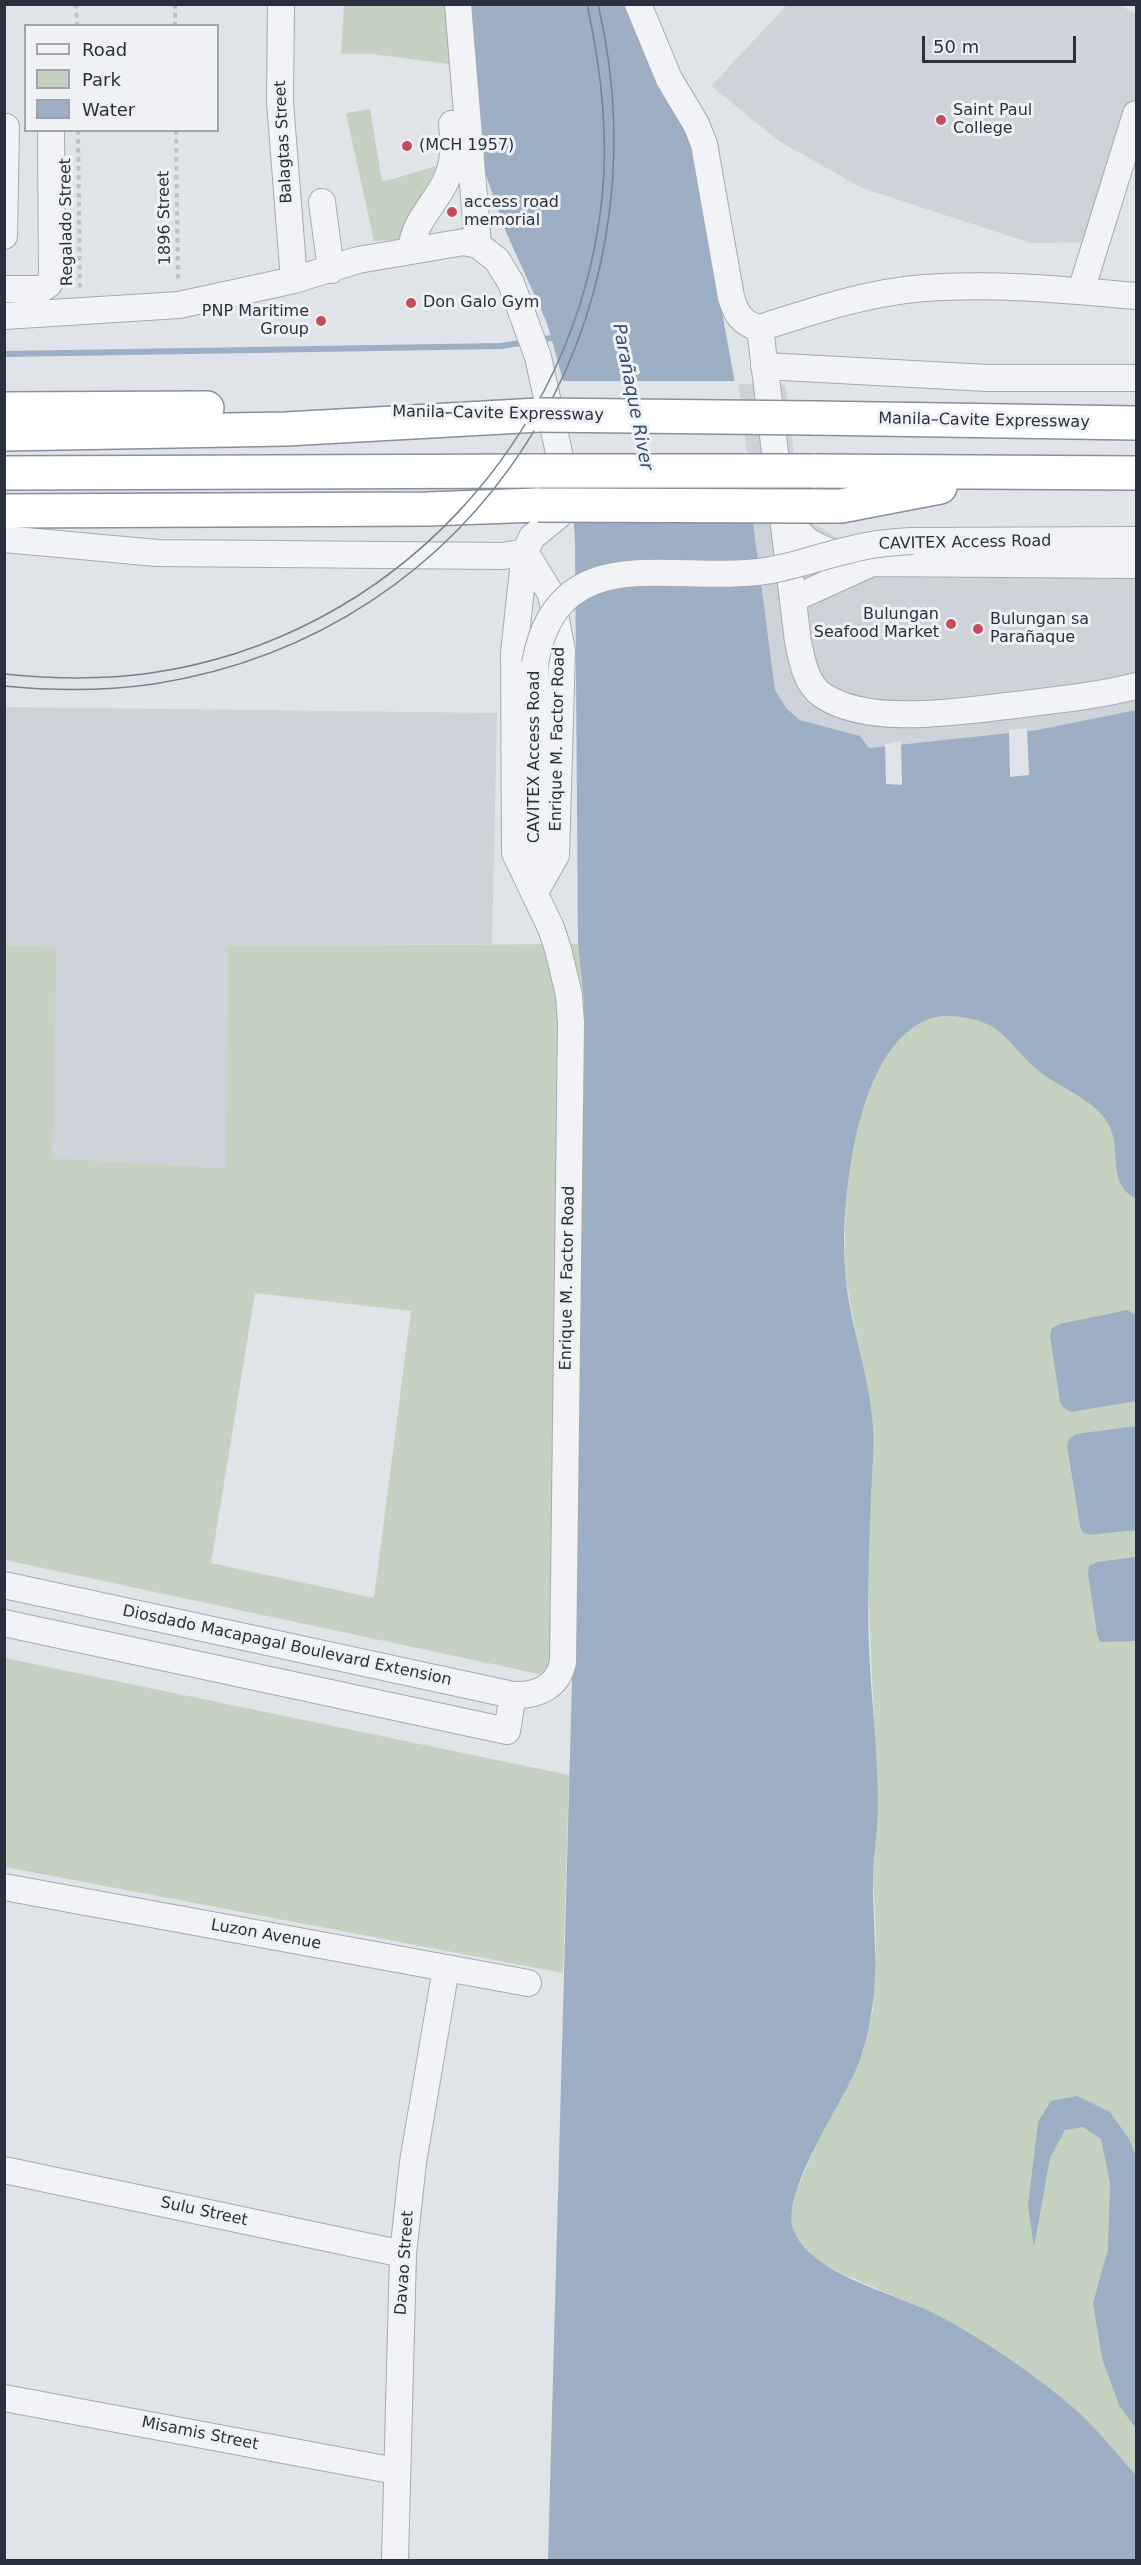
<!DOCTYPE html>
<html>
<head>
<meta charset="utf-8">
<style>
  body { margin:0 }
  #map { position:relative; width:1141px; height:2565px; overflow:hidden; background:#e0e3e8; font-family:"DejaVu Sans",sans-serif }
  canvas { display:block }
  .frame { position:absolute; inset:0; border:6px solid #2a303e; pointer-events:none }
  .legend { position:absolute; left:24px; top:24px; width:195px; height:108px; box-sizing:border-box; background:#eff1f5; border:2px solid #a0a4ac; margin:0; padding:8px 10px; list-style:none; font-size:18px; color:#2a303e }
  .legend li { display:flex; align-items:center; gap:12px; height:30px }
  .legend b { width:30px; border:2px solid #a0a4ac }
  .scale { position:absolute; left:922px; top:36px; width:154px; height:27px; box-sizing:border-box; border:3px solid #2a303e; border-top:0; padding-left:8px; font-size:18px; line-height:21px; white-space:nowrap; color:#2a303e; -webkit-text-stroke:4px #eff1f5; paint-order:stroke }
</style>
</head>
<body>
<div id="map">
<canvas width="1141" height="2565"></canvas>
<div class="frame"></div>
<ul class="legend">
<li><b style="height:8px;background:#f2f3f6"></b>Road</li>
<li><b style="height:16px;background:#c5d1c1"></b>Park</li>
<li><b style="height:16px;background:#9dafc5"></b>Water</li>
</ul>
<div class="scale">50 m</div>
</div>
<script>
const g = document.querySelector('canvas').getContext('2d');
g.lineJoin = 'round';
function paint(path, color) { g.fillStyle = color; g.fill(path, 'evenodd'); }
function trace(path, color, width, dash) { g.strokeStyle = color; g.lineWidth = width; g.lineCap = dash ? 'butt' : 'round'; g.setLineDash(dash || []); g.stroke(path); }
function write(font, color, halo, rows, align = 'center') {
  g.font = font + ' "DejaVu Sans",sans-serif'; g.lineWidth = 6; g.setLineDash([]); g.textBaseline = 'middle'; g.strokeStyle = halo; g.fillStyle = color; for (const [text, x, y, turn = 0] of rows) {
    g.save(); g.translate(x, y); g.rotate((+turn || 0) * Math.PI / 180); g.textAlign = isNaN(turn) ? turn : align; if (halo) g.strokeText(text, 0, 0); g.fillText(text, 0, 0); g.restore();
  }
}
const built = new Path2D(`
  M1118,4L1136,14V99L1090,242L1031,243L862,188L779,141L711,86L787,5Z
  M735,384L785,385L800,501L812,522L847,544L1136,558V710L1037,730L869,748L860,736L800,720L787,709L775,690Z
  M5,707L497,713L492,944L228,946V1168L51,1158L57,947L5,945Z`);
const green = new Path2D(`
  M344,5H450L456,65L372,54H341Z
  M370,109L382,182L440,165L465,178L445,207L412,239L374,241L346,113Z
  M1136,920V2475L1076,2410L935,2314L841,2273L816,2259L803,2245L793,2231L791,2215L796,2192L818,2140L853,2076L864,2049L873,2009L876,1940L873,1877L878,1806L867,1567L872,1417L844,1270L850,1013Z
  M578,944L584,1001L572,1681L5,1560V945L57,947L52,1158L227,1168L228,946ZM255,1293L411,1311L374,1598L211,1563Z
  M5,1658L569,1775L563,1973L5,1867Z`);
const water = new Path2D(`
  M463,5H627L692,145L735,384L775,690L787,709L800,720L860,736L869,748L1037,730L1136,710V1199C1104,1181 1125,1149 1106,1120C1089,1096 1055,1086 1034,1067C1021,1056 1005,1033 991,1026C976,1018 949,1013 932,1018C856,1041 840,1202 845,1269C848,1318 867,1367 872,1416C875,1442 872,1470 871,1496C869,1546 867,1596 869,1646C871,1699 878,1752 878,1806C878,1829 874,1852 873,1875C872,1922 880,1969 871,2015C868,2035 863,2054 855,2072C839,2107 782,2192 793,2228C808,2274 895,2293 935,2314C979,2336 1038,2377 1075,2409C1097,2429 1116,2453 1136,2475V2560H548L572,1681L584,1001L578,944L575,543L566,391L547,323L506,232L476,147Z
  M1127,1310L1136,1315V1401L1071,1412L1064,1408L1060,1402L1050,1336L1052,1328L1060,1324Z
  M1136,1426V1530L1090,1535L1083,1533L1080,1526L1067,1445L1069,1439L1076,1434Z
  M1136,1557V1641L1100,1642L1097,1634L1088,1574L1089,1566L1097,1562Z
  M1077,2096L1110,2112L1129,2139L1136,2156V2429L1119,2405L1102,2358L1093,2303L1108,2249L1110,2183L1101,2139L1083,2127L1065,2130L1050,2158L1034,2247L1028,2206L1038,2122L1051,2101Z`);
const pier = new Path2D(`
  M560,381H738L755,515H571L563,391Z
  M1027,728L1029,775L1010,777L1009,730Z
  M901,741L902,785L886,784L885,744Z`);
const stream = new Path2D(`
  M537,340L552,338
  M4,354L501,346L527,342`);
const path = new Path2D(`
  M76,4L77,26
  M175,4V26
  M78,130L80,291
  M176,130L178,283`);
const minor = new Path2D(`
  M281,4L280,102L294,280
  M458,4L478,245
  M638,4L669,79L696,124L704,144L731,297C736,314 742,324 760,328C813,311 868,292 925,288C995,283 1067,290 1136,296
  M322,202L331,270
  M4,236L6,127
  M411,251C413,220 438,202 448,176C455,159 454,141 452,124
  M4,289H42L49,284L52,275L51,130
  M1081,291L1136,114
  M4,316L179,305L294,280L358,260L464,242L478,245L497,260L511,283L538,357L565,480V503L558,516L532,537L525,552L514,653L515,853L551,928L558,949L569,995L571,1023L563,1662C558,1687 537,1696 513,1695L4,1585
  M760,328L798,642C802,659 805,683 822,695C869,727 961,711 1015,705C1055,700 1097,696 1136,686
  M764,366L988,378H1136
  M783,517L809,542L825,550L872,563L1136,565
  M4,539L157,553L503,556L525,552
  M913,541L1136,540
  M525,552L551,594L562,651L556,855L535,892
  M793,599L872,563
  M535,889V664
  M4,1623L507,1731L513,1695
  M4,1887L528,1983
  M4,2170L403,2254
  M4,2398L396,2471
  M395,2560L403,2254L413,2162L446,1968`);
const highway = new Path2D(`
  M4,409L207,408
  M813,418L1136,423
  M4,434L286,429L539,415
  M813,471L1136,473
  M4,473L538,471
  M813,506H841L940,487
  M4,511L427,509L538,505`);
const tram = new Path2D(`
  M4,674C54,679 103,680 151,673C393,638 577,438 602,198C609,132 601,68 587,4
  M4,686C54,691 104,691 154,684C481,633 672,320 598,4`);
const minorBridge = new Path2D(`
  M535,664C557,535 674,585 765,571C793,567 821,556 849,550C870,544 891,542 913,541`);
const highwayBridge = new Path2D(`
  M539,415L813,418
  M538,471H813
  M538,505L813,506`);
const markers = [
  [941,120,6,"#c44d5c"],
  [407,146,6,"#c44d5c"],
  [452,212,6,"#c44d5c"],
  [411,303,6,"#c44d5c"],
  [321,321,6,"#c44d5c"],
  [951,624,6,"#c44d5c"],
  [978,629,6,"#c44d5c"]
];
const poiNames = [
  ["Saint Paul",953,111],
  ["College",953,129],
  ["(MCH 1957)",419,146],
  ["access road",464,203],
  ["memorial",464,221],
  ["Don Galo Gym",423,303],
  ["PNP Maritime",309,312,"right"],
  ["Group",309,330,"right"],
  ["Bulungan",939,615,"right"],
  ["Seafood Market",939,633,"right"],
  ["Bulungan sa",990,620],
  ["Parañaque",990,638]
];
const streetNames = [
  ["Balagtas Street",284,142,-93],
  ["1896 Street",165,218,-91],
  ["Regalado Street",67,222,-91],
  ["Manila–Cavite Expressway",498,414,1],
  ["Manila–Cavite Expressway",984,421,1],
  ["CAVITEX Access Road",965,543,-1],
  ["Enrique M. Factor Road",558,739,-89],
  ["CAVITEX Access Road",535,757,-90],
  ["Enrique M. Factor Road",568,1278,-89],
  ["Diosdado Macapagal Boulevard Extension",287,1646,12],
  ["Luzon Avenue",266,1935,10],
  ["Sulu Street",204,2212,12],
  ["Davao Street",405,2263,-86],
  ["Misamis Street",200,2434,11]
];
const waterNames = [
  ["Parañaque River",632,397,79]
];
paint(built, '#ced2d9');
paint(green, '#c5d1c1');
paint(water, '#9dafc5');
paint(pier, '#e0e3e8');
trace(stream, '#9dafc5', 6);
trace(minor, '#a6aab2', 28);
trace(highway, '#88909d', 36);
trace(path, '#bec0c6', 4, [4.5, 4.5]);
trace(minor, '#f2f3f6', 26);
trace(highway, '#fff', 33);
trace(tram, '#7a8290', 1.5);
trace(minorBridge, '#a6aab2', 28, []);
trace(highwayBridge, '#88909d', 36, []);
trace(minorBridge, '#f2f3f6', 26);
trace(highwayBridge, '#fff', 33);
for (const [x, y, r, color] of markers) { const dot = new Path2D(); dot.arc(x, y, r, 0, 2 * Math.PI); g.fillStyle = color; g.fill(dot); trace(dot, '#eff1f5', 2); }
write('16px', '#2a303e', '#eff1f5', poiNames, 'left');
write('16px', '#2a303e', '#eff1f5', streetNames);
write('italic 18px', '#374e6f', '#eff1f5', waterNames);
</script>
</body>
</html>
